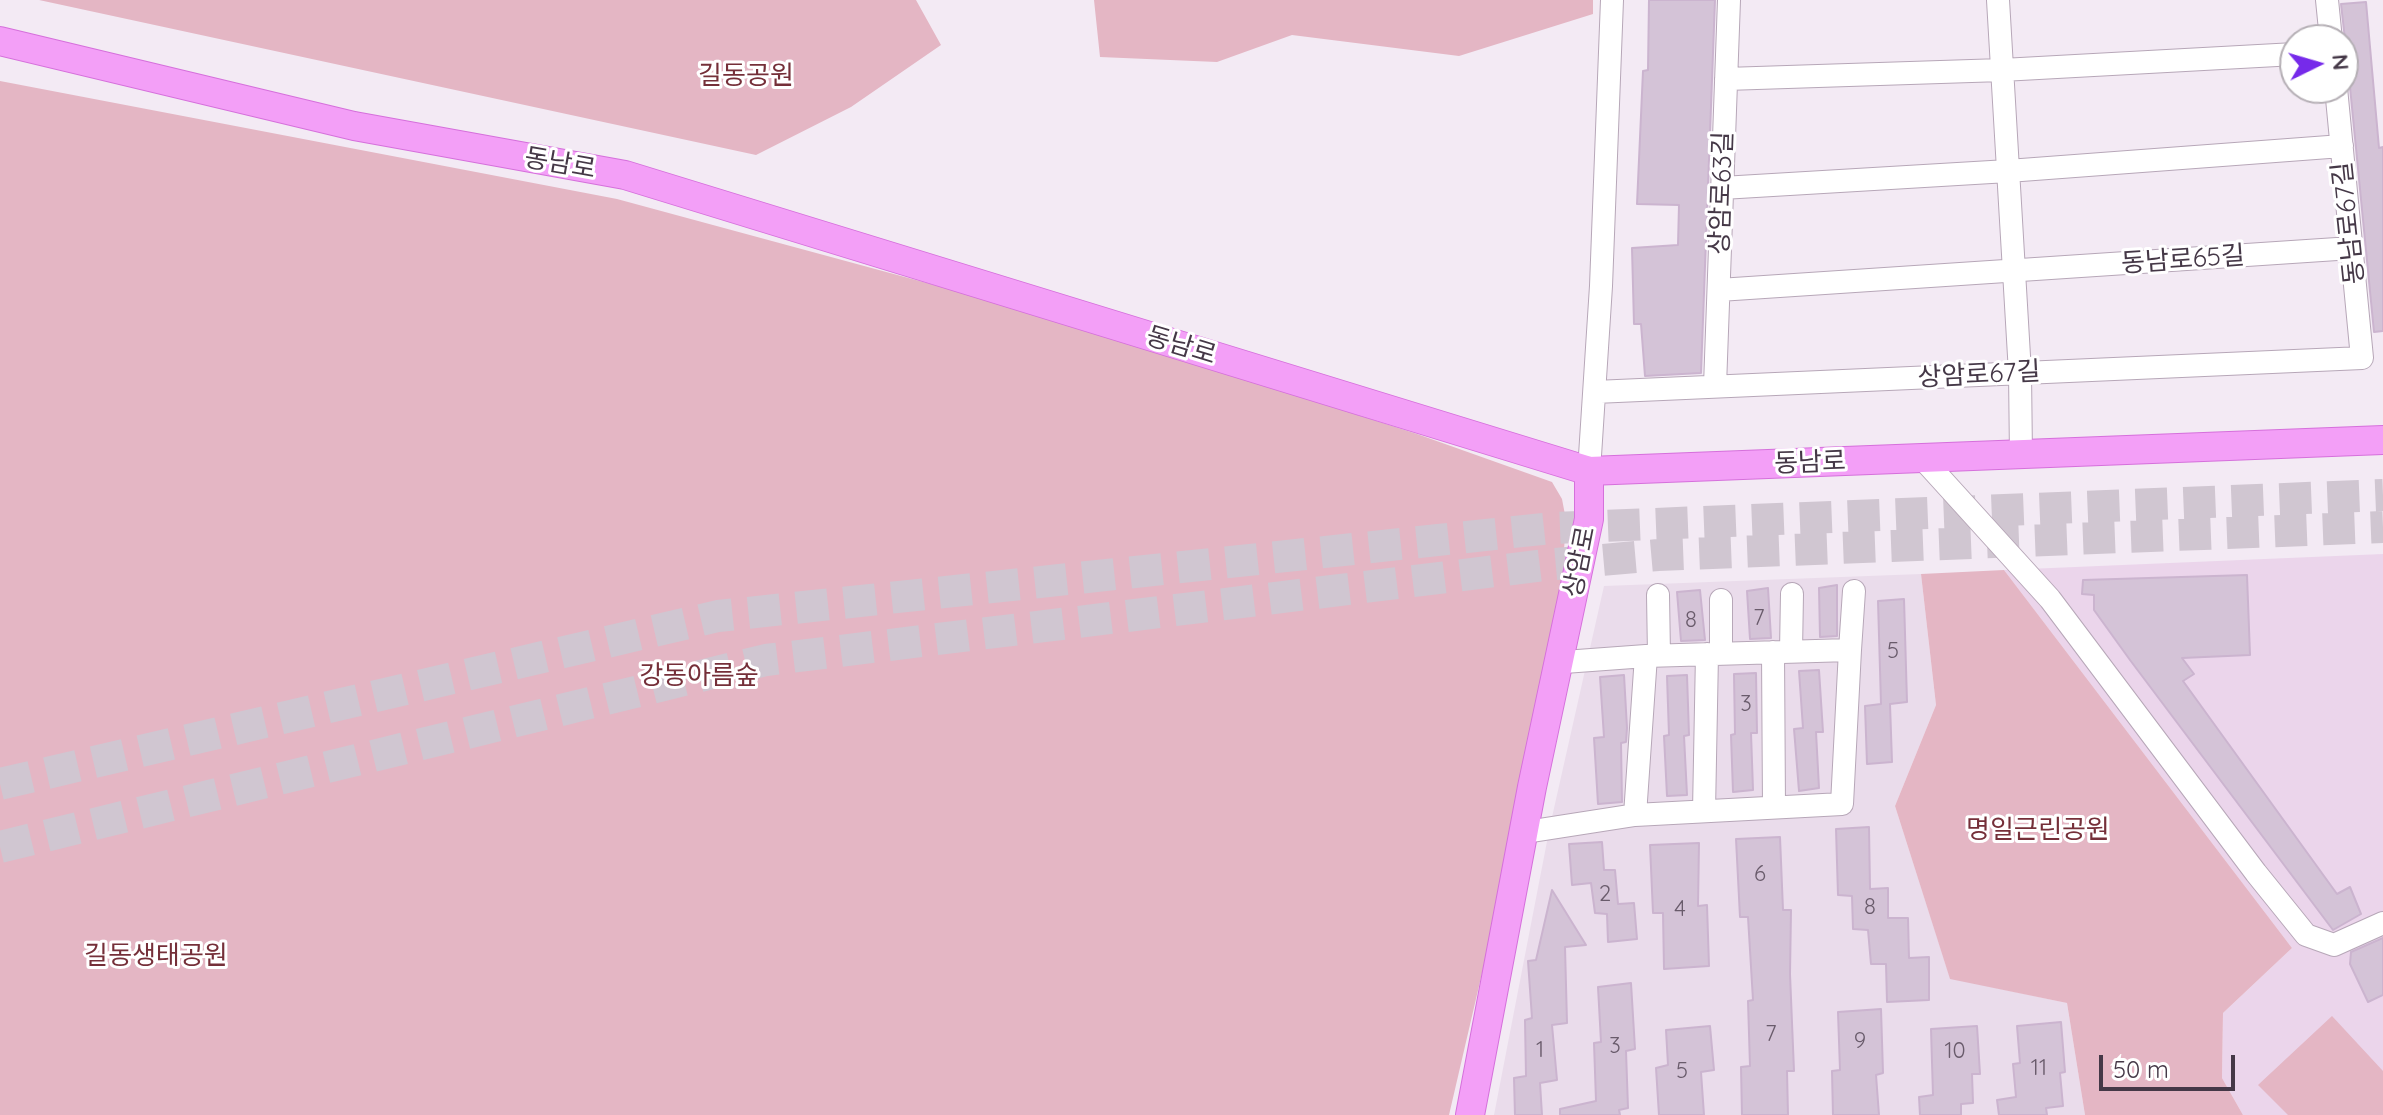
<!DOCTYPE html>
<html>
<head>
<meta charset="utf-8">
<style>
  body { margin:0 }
  #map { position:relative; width:2383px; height:1115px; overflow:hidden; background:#f3eaf4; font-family:Quicksand,sans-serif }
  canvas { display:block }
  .north { position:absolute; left:2279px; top:24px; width:80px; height:80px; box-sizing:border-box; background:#fff; border:2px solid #b5afb5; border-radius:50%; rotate:85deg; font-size:22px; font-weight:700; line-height:32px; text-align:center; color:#453847 }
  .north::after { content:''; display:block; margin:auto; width:28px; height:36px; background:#762aea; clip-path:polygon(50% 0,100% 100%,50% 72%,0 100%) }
  .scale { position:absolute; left:2099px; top:1055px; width:136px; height:36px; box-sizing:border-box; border:4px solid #453847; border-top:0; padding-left:10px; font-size:24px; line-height:28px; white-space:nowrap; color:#453847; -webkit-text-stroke:6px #fff; paint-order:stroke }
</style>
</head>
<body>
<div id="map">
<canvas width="2383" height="1115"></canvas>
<div class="north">N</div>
<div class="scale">50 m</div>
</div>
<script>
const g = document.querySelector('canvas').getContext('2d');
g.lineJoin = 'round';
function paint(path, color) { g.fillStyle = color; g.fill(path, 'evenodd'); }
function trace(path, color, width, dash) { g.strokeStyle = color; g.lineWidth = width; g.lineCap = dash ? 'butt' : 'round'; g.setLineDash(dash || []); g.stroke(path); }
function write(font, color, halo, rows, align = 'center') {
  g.font = font + ' Quicksand,"Noto Sans KR",sans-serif'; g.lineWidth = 6; g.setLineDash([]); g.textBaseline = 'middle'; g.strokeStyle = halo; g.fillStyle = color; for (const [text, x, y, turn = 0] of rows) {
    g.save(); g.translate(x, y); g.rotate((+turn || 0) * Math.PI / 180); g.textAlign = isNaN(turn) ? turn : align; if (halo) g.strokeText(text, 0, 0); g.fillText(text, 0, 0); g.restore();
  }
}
const residential = new Path2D(`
  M1921,574L1936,705L1895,806L1950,978L2067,1003L2085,1115H1494L1550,826L1604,586Z`);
const education = new Path2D(`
  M2383,554V1115H2243L2222,1078L2223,1013L2292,948L2004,570Z`);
const green = new Path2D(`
  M39,0H916L941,45L851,107L756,155Z
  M1094,0H1593V14L1459,56L1292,35L1217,62L1100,57Z
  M0,81L617,199L949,289L1143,346L1417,434L1552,482L1562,499L1566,520L1561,595L1525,788L1449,1115H0Z
  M2004,570L2292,948L2223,1013L2222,1078L2243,1115H2085L2067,1003L1950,979L1895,806L1936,705L1921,574Z
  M2332,1016L2383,1071V1115H2288L2258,1085Z`);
const building = new Path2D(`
  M1649,0H1715L1701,373L1645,376L1641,324H1634L1632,248L1678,245L1679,205L1637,204L1643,71L1648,70Z
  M2366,2L2379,148L2383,147V331L2374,332L2350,87L2343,71L2345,39L2341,4Z
  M2247,575L2250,655L2182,658L2194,674L2183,681L2337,894L2350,887L2361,914L2333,930L2130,660L2094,610V595L2082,594L2083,580Z
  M1837,585V636L1820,637L1819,588Z
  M1768,588L1771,638L1750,639L1747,591Z
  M1700,590L1705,640L1681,641L1677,592Z
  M1904,599L1907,702L1890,704L1892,762L1867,764L1865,706L1881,704L1878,601Z
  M1819,670L1823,732H1816L1819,788L1799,791L1794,729L1803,728L1799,671Z
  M1756,673L1757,733H1751L1753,790L1733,792L1731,735L1735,734L1734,674Z
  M1624,675L1627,728L1626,742L1621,743L1622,802L1598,804L1594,738L1604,737L1600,677Z
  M1687,675L1689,735L1684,736L1687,795L1667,796L1664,736L1669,735L1667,676Z
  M1869,827L1870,889L1888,888V918H1908L1909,958L1929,957V1000L1887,1002L1886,964H1871L1868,930L1853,929L1852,896L1838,895L1836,829Z
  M1780,837L1783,910H1791L1790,974L1794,1071H1787L1788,1115H1742L1741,1067L1750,1066L1748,1001L1753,1000L1748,917H1740L1736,839Z
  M1602,842L1604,870H1615L1618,904L1634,903L1637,939L1608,942L1607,914L1595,913L1591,883L1572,885L1569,844Z
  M1699,843L1698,906L1707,905L1709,966L1664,969L1663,913H1653L1650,845Z
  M1552,890L1586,945L1565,947L1567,1023L1552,1025L1557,1080L1540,1083L1542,1115H1515L1514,1078L1526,1076L1525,1020L1532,1018L1528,961L1536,960Z
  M2383,938V995L2368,1002L2350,964L2351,952Z
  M1631,983L1635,1049L1626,1051L1628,1108L1619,1110L1620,1115H1560V1109L1596,1101L1594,1043L1601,1042L1598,987Z
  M1881,1009L1883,1073L1876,1075L1879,1115H1833L1832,1071L1840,1070L1838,1012Z
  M2061,1022L2065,1072L2060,1073L2063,1106L2046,1108L2047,1115H1999L1997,1100L2016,1097L2013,1064L2020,1063L2017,1026Z
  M1710,1026L1714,1070L1701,1072L1704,1115H1659L1656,1068L1668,1065L1666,1030Z
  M1977,1026L1980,1074H1972L1973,1103L1961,1104V1115H1920L1919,1097L1933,1095L1931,1029Z`);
const highwayTunnel = new Path2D(`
  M0,784L718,616L1552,528L2383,495
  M0,847L766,660L1545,565L1658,555L2383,527`);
const minor = new Path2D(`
  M1998,0L2020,373L2021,456
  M2327,0L2331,40
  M1726,79L2002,70L2295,54
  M1722,188L2008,171L2342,146
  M1719,290L2352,248
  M1715,386L1729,0
  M1595,392L2362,358L2336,88
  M1923,459L2050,599L2256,873L2306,935L2334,945L2383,923
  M1589,471L1601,286L1612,0
  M1658,595L1659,655
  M1721,600V653
  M1850,650L1854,591
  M1791,651L1792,594
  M1773,652L1774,807
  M1564,662L1646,656
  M1704,811L1707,654
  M1526,832L1635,815L1842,804L1850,650L1646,656L1635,815`);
const major = new Path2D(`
  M0,41L354,126L625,175L1589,471L2383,440
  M1470,1115L1532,787L1589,519V471`);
const numberNames = [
  ["7",1759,618],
  ["8",1691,620],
  ["5",1893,651],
  ["3",1746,704],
  ["6",1760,874],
  ["2",1605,894],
  ["8",1870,907],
  ["4",1680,909],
  ["7",1771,1034],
  ["9",1860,1041],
  ["3",1615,1046],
  ["1",1540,1050],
  ["10",1955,1051],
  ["11",2039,1068],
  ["5",1682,1071]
];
const parkNames = [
  ["길동공원",746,76],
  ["강동아름숲",699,676],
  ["명일근린공원",2038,830],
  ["길동생태공원",156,956]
];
const streetNames = [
  ["동남로",560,164,10],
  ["상암로63길",1722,193,-88],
  ["동남로67길",2349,223,-96],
  ["동남로65길",2183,260,-4],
  ["동남로",1181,346,17],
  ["상암로67길",1979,375,-3],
  ["동남로",1810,463,-2],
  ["상암로",1580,562,-79]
];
paint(residential, '#eadceb');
paint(education, '#ebd5eb');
paint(green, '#e4b6c4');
paint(building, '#d4c3d7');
trace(building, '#cbb4cf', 2);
trace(highwayTunnel, '#d0c6d1', 32, [32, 16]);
trace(minor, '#b7a7b8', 24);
trace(major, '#d570db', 30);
trace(minor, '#fff', 22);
trace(major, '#f39ff7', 28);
write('22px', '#695b6b', null, numberNames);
write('26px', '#752f39', '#fff', parkNames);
write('26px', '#453847', '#fff', streetNames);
</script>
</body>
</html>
